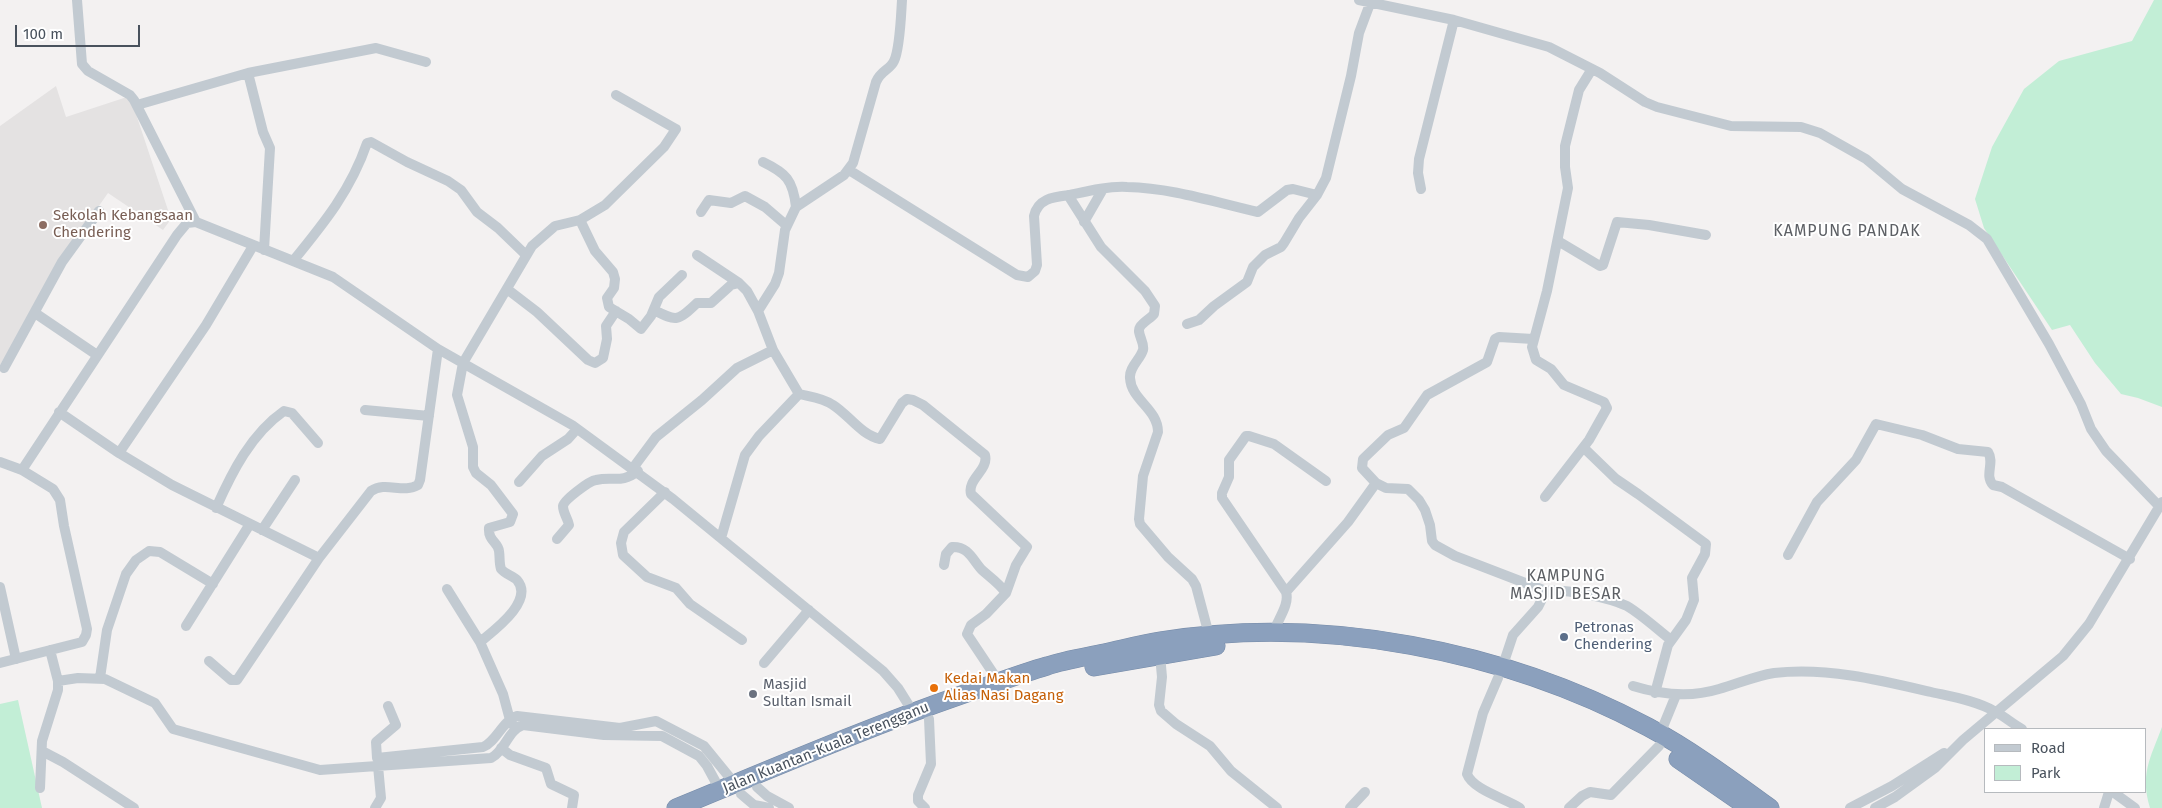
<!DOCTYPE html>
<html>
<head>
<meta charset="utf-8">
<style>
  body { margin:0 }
  #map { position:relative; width:2162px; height:808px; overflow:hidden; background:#f3f1f1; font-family:"Fira Sans",sans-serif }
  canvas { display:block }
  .legend { position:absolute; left:1984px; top:728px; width:162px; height:65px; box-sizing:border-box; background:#fff; border:1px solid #b6babe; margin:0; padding:6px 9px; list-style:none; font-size:15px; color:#49525d }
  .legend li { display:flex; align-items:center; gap:10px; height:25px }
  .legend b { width:25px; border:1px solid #b6babe }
  .scale { position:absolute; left:15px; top:25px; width:125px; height:22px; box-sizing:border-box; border:2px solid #49525d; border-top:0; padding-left:6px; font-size:15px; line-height:18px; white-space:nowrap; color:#49525d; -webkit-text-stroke:4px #fff; paint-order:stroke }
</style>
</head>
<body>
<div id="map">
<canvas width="2162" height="808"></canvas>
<ul class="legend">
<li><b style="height:6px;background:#c2cad1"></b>Road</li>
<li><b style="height:14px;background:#c2eed6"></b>Park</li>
</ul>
<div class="scale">100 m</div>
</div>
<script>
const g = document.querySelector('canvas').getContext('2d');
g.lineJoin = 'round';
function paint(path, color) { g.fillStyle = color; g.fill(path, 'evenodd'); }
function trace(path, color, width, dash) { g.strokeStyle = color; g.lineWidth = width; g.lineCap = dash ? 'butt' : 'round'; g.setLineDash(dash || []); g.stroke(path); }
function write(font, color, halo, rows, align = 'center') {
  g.font = font + ' "Fira Sans",sans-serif'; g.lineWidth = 4; g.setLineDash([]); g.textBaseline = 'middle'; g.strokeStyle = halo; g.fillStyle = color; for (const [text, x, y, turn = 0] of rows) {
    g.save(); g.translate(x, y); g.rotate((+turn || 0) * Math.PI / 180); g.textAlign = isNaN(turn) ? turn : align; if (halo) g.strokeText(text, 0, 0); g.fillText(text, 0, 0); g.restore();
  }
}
const education = new Path2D(`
  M56,86L66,117L130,96L171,219L163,230L108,193L70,247L0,365V126Z`);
const green = new Path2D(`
  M2154,0H2162V407L2138,398L2121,394L2095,363L2070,325L2052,330L1984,228L1975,199L1992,147L2024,89L2059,61L2132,41Z
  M18,700L42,808H0V704Z
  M2162,727V808H2150C2140,774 2150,759 2162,727Z`);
const street = new Path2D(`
  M77,0L82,64L88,71L130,95L134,100L196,222
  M1359,0L1454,20L1549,47L1600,73L1645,102L1657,107L1731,126L1801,127L1820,133L1866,159L1902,189L1969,225L1987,239L2049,344L2081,404L2091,429L2106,451L2159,506
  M248,73L263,132L270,148L264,250
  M137,105L248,73L376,48L426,62
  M763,162C786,173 793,180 796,207
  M849,170L1017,275L1028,277L1035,271L1037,265L1034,216C1038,198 1054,197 1070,195C1088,191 1108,186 1127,187C1172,188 1214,202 1258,212L1287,190L1293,189L1317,195
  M1421,189L1418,173L1419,159L1454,20
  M1068,195L1101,247L1145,291L1155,306L1154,314C1151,318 1143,322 1140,327C1136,333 1145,342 1143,350C1140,360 1129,367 1130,378C1131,400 1158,409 1158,432L1143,476L1139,519L1140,524L1168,557L1192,579L1196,586L1209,635
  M701,212L709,200L731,203L745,196L765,207L786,225
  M580,220L595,251L613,272L615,279L614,288L607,298L609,307L629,319L641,329L651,316L659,297L682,275
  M1084,222L1103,189
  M1558,241L1600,266L1603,265L1617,222L1649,225L1706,235
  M697,255L739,283L747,291L758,311L773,350L799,394L759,436L745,455L721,538
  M293,261C324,223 351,190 367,143L371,142L407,162L448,181L461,190L477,212L498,228L526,255
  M507,289L537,312L588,360L595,363L603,358L607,339L606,326L616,311
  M654,310C677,322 678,321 697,303H711L731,285L739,283
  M758,311L775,284L779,273L785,230L796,207L844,175L853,163L876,82C881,70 890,70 894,61C900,49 901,15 902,0
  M35,313L97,355
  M1187,324L1199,320L1214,306L1247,282L1253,267L1265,255L1281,247L1284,243L1299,218L1317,195L1326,178L1351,76L1359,33L1371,1
  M4,368L62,262L99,211
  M799,394C811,397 823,398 833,405C849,415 861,435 880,439L902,403L907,399L913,400L923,405L985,455C989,470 967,479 971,494L1027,547L1016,565L1006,593L986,614L971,625L967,634L999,682
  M365,410L429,416
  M59,412L119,453L172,485L319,558
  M1584,448L1616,479L1638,494L1706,544L1705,554L1692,578L1694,600L1686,620L1668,645L1655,693
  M119,453L206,325L253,246
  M0,462L22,470L53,489L60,500L64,526L87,629L86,635L82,642L0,663
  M633,468L656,437L702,400L737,368L773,350
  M22,470L177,235L187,223L196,222L333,277L438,349L572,425L673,499L883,671L898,688L913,712
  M519,482L542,456L568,439L577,429
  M1376,483L1386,488L1408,489L1419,500L1425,510L1430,525L1432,541L1435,545L1455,556L1546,591C1564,588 1610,598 1627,606C1642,615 1657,629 1671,640
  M665,492L624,532L621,543L623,555L647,577L676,588L690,604L742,640
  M1545,497L1589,440L1607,408L1604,402L1564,385L1551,369L1536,360L1532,347L1547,291L1568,188L1565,167V146L1579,90L1592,69
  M216,508C232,472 251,434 284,411L292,413L318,443
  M262,530L295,480
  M557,539L569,525C568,519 563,513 563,506C564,500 589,481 596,480C614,476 621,484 638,471
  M1788,555L1817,502L1856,460L1876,424L1922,435L1958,449L1988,452C1995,463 1984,475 1993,485L2002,487L2130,559
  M944,565L946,554L952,547C969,546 973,561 982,570C991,578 999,583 1006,593
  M0,587L16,659
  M447,589L480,642L503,694L510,720L513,725
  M1286,592L1222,498V493L1229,477V460L1246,436H1249L1274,444L1326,481
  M186,626L250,524
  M1273,634C1277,620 1290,605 1286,592L1348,522L1376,483L1362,468L1363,459L1388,435L1404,428L1427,395L1487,362L1495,339L1499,337L1533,339
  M480,642C493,631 535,601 517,580C513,576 505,574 501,569C499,563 500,557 499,551C498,542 488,541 489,528L510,522L513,514L491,485L476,473L473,467V447L457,395L463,363L532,246L555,226L580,220L605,205L664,147L676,129L616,95
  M1160,655L1162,677L1159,705L1161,711L1176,724L1210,746L1231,771L1277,808
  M209,661L231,680H237L319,558L371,491C386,481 403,494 418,485L420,480L438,349
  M764,663L809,610
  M1502,668L1513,635L1538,607L1546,591
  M100,678L107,630L126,574L136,560L149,551L160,552L213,584
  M1498,678L1483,713L1467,774C1473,790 1507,799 1520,808
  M58,681L78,678L105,679L155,703L173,729L320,770L491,758C505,751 508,730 523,725L604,735L662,736L699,756L707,766L720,790
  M1633,686C1662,695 1690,698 1719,689C1737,684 1755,676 1774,673C1827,667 1880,680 1931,692C1953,697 1977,701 1996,712C2005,717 2013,724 2022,729
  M388,706L396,725L376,742L377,758L483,747C497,741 502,721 517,716L620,728L656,721L704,746L735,784
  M1660,734L1676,695
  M501,748L510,755L546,768L551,784L574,795L572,808
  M42,751L63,762L134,808
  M757,787L767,796L789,808
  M40,788L42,741L58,690V681L50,650
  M2113,792L2135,808
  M741,794L754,805L769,808
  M375,808L381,798L378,766
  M925,808L918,801V795L931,764L929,719
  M1350,808L1365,792
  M1569,808L1582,796L1590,792L1611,795L1659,746
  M1850,808L1892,786L1944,753
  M1875,808L1895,797L1935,768L1963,740L2063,656L2089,624L2162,502
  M2104,808L2109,792`);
const highway = new Path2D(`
  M1094,667L1216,646
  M1678,759L1749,808
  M676,808C771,769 866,728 964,694C991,685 1019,674 1047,666C1065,660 1085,657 1104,653C1123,649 1142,644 1161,641C1323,615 1504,650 1648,727C1691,750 1730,779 1770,808`);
const markers = [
  [43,225,5,"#8d6e63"],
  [1564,637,5,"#5c6f8a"],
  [934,688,5,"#e8710a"],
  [753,694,5,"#6b7280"]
];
const educationNames = [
  ["Sekolah Kebangsaan",53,216],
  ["Chendering",53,233]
];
const serviceNames = [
  ["Petronas",1574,628],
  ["Chendering",1574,645]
];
const foodNames = [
  ["Kedai Makan",944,679],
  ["Alias Nasi Dagang",944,696]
];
const worshipNames = [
  ["Masjid",763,685],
  ["Sultan Ismail",763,702]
];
const streetNames = [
  ["Jalan Kuantan-Kuala Terengganu",826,748,-22]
];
const neighbourhoodNames = [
  ["KAMPUNG PANDAK",1847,232],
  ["KAMPUNG",1566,577],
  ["MASJID BESAR",1566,595]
];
paint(education, '#e4e2e2');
paint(green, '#c2eed6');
trace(highway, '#768ba8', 19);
trace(street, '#c2cad1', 10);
trace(highway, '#8ba0bd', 18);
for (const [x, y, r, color] of markers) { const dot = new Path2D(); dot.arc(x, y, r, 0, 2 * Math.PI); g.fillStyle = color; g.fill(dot); trace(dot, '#fff', 2); }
write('15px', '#785e54', '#fff', educationNames, 'left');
write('15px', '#4e5e75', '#fff', serviceNames, 'left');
write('15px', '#c56008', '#fff', foodNames, 'left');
write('15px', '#5b616d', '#fff', worshipNames, 'left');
write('15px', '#49525d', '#fff', streetNames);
g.letterSpacing = '1px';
write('16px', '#5d6065', '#fff', neighbourhoodNames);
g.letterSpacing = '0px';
</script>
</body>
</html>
